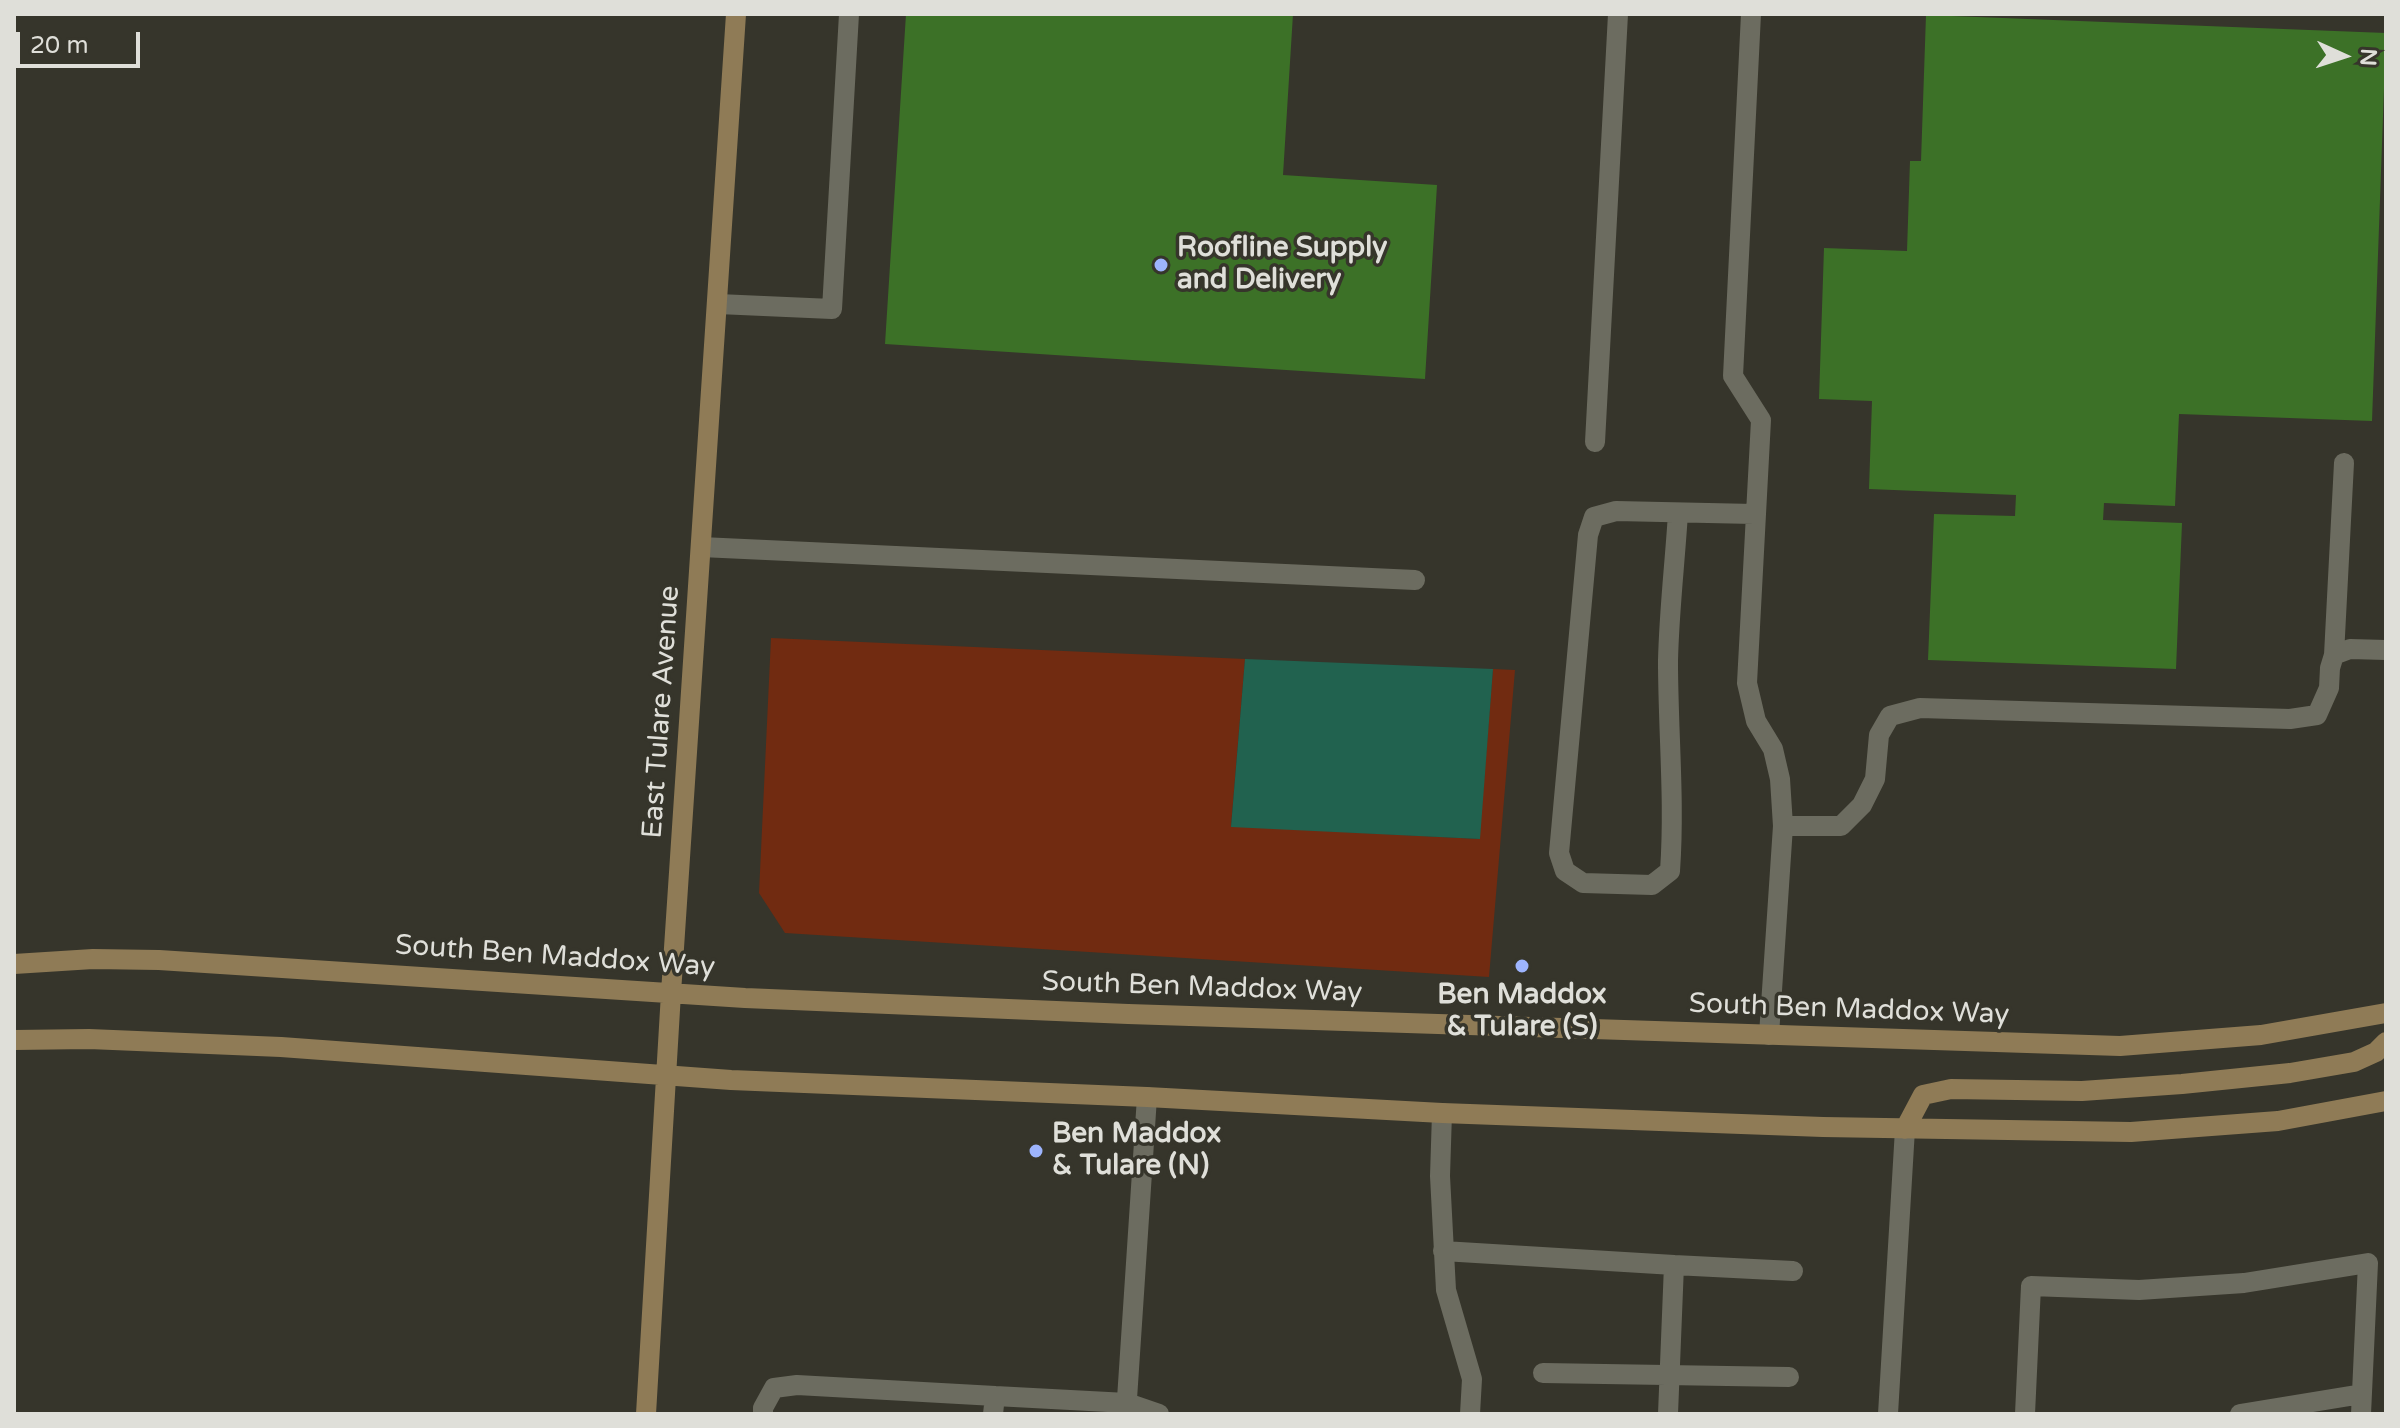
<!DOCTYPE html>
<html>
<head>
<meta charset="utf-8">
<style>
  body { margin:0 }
  #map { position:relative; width:2400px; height:1428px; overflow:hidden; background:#36352b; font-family:"Varela Round",sans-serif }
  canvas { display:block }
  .frame { position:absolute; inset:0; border:16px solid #dfdfd9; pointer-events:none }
  .north { position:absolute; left:2304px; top:16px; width:80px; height:80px; -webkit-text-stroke:6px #36352b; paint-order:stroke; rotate:93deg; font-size:22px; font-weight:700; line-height:32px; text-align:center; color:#dfdfd9 }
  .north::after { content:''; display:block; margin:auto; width:28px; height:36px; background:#dfdfd9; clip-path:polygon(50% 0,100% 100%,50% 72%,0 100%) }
  .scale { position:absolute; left:16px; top:32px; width:124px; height:36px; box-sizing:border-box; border:4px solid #dfdfd9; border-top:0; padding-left:10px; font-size:24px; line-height:28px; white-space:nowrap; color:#dfdfd9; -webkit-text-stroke:6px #36352b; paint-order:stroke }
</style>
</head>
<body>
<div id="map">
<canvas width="2400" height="1428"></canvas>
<div class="frame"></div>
<div class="north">N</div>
<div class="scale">20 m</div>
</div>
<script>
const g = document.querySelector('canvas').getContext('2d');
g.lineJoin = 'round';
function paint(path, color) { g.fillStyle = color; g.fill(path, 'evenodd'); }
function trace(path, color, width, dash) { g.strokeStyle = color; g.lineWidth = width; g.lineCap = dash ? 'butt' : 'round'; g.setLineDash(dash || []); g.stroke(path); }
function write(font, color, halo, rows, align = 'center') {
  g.font = font + ' "Varela Round",sans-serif'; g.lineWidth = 7; g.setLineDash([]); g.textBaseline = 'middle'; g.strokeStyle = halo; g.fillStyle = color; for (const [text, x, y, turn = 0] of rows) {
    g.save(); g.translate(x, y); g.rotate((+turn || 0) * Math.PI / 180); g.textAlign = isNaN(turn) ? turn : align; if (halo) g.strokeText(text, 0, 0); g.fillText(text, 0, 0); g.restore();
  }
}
const green = new Path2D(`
  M771,638L1245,659L1231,826L1479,839L1493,669L1515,670L1489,977L785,933L759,893Z`);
const water = new Path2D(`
  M1245,659L1493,669L1480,839L1231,827Z`);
const building = new Path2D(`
  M906,14H1293L1283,175L1437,185L1425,379L885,344Z
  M1926,15L2386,33L2372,421L2179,414L2175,506L2104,503L2103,520L2182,523L2176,669L1928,660L1934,514L2015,516L2016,495L1869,489L1872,401L1819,399L1824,248L1907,251L1910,161H1921Z`);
const lane = new Path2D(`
  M1751,14L1733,376L1761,420L1747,683L1756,721L1773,749L1780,779L1783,826
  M718,304L832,309L849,14
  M1595,442L1618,14
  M1678,513C1675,562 1669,612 1668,661C1668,731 1675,801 1670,871L1652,885L1583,883L1565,871L1559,853L1588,535L1594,517L1616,511L1754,514
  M701,547L1415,580
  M2334,655L2344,463
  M1769,1035L1783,826H1841L1862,805L1875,779L1879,735L1890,716L1920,708L2290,719L2317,715L2329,688L2330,668L2334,655L2350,649L2386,650
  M1442,1113L1440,1176L1446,1290L1472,1379L1470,1414
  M1443,1251L1674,1265L1668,1414
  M1674,1265L1793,1271
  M1543,1373L1789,1377
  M763,1414V1408L774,1388L797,1385L995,1396
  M993,1414L995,1396L1127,1403L1159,1414
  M1126,1414L1147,1097
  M1888,1414L1905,1129
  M2025,1414L2031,1286L2139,1290L2244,1283L2368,1263L2361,1414
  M2240,1414L2362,1394`);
const secondary = new Path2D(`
  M14,964L93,959L159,960L745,998L1128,1014L2120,1046L2261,1035L2386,1013
  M14,1040L89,1039L281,1047L731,1080L1147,1097L1442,1113L1823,1127L2131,1132L2278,1121L2386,1101
  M1905,1129L1923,1095L1951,1089L2082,1091L2182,1084L2290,1073L2354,1062L2376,1052L2386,1042
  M646,1414L671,993L736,14`);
const markers = [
  [1161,265,8,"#9db4fd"],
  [1522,966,8,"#9db4fd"],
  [1036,1151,8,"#9db4fd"]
];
const poiNames = [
  ["Roofline Supply",1177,249],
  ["and Delivery",1177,281],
  ["Ben Maddox",1522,996,"center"],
  ["& Tulare (S)",1522,1028,"center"],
  ["Ben Maddox",1052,1135],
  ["& Tulare (N)",1052,1167]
];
const streetNames = [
  ["East Tulare Avenue",662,712,-86],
  ["South Ben Maddox Way",555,957,4],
  ["South Ben Maddox Way",1202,988,2],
  ["South Ben Maddox Way",1849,1010,2]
];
paint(green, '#712b11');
paint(water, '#21624f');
paint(building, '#3c7127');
trace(lane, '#6c6c60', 20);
trace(secondary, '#8f7b56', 20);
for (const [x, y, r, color] of markers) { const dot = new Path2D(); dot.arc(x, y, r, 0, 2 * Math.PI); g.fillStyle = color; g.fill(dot); trace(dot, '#36352b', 3); }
write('bold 28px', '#dfdfd9', '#36352b', poiNames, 'left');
write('28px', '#dfdfd9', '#36352b', streetNames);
</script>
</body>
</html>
